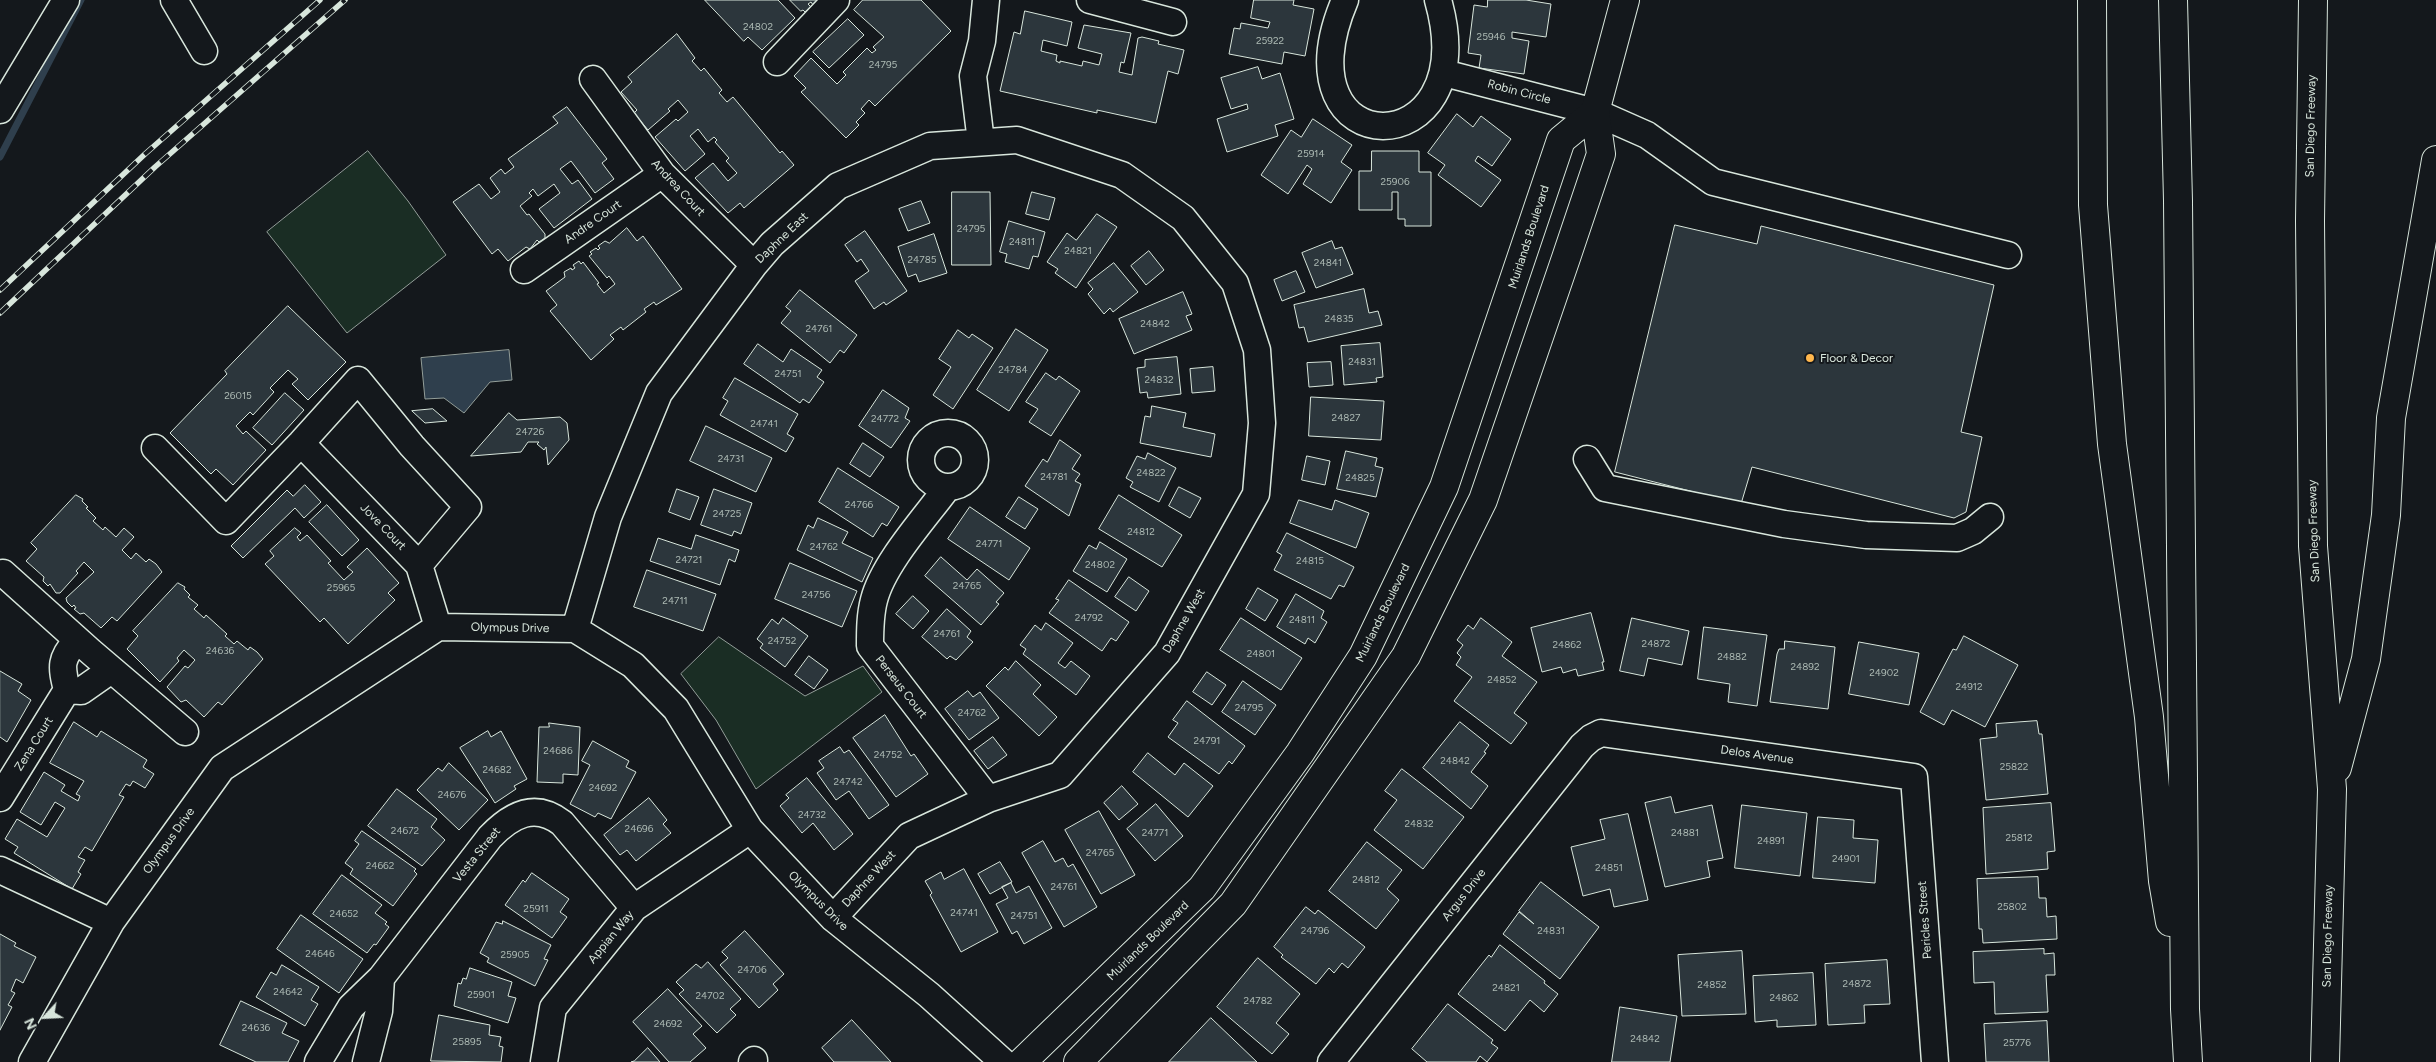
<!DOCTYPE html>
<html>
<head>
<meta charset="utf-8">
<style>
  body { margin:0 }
  #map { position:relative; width:2436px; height:1062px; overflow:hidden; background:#14181c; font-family:Figtree,sans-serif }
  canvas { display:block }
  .north { position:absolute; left:20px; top:992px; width:50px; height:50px; -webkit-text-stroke:4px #14181c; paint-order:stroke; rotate:245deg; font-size:14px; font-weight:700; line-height:20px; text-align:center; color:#d8e6dc }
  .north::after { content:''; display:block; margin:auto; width:18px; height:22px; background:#d8e6dc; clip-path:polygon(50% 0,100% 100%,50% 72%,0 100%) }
</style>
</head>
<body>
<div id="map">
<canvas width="2436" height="1062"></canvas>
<div class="north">N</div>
</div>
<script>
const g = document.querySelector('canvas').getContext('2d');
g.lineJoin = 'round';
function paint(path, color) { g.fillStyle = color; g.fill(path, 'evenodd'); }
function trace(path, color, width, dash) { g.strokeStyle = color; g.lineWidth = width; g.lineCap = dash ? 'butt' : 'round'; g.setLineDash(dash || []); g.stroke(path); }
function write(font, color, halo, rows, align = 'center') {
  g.font = font + ' Figtree,sans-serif'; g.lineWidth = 4; g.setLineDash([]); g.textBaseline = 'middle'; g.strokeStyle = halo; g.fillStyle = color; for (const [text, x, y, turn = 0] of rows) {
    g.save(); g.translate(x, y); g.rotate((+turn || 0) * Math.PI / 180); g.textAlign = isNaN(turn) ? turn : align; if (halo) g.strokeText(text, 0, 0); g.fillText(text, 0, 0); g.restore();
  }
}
const green = new Path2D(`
  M368,151L408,201L446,255L347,333L267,232Z
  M719,637L805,696L863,666L882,692L756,789L716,720L681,674Z`);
const water = new Path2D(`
  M509,350L512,380L490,382L464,413L444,398L425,399L421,358Z`);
const stream = new Path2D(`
  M0,157L81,0`);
const building = new Path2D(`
  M705,0H778L795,18L762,50L748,37L744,41Z
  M790,0H818L813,5L811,2L808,4L811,7L805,12L803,10L801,11Z
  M863,0H921L951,31L875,106L869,100L861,109L865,113L856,122L859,125L846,138L801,92L806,88L794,76L811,58L837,84L846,75L843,72L867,48L872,53L876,50L873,47L884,37L854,10Z
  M1254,0H1294L1293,5L1314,9L1305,56L1284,52L1282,64L1229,54L1234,28L1240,29L1241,23L1268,28L1270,22L1251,18Z
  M1488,0H1526L1551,4L1546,37L1512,32V38L1529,41L1524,74L1479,68L1481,55L1468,53L1474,5L1487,7Z
  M1025,11L1072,22L1067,46L1043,40L1041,51L1057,55L1056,61L1060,63V61L1082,66L1083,61L1099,65L1102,54L1078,48L1084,25L1131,33L1124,63L1121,62L1119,72L1132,75L1138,38L1142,37L1159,41L1158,44L1184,50L1178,74L1168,71L1156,123L1097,110V113L1000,91L1014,32L1020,34Z
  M848,19L864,35L829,68L813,52Z
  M677,34L695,58L692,61L701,71L704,68L722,90L719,93L727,102L733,97L780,153L782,151L794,165L744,208L740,203L728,213L695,178L713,163L728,181L737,173L726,161L729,158L715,142L717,140L714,137L708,142L698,129L690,136L705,154L685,171L655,137L676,119L678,121L688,112L678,100L668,109L670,111L648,130L634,113L637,110L621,92L632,82L628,77Z
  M1258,67L1262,79L1280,73L1294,119L1275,125L1278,136L1227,152L1217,119L1248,109L1247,104L1231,109L1221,78Z
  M567,107L607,159L602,163L614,179L595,193L571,161L560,169L572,184L578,180L592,199L554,228L539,209L560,193L554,184L538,196L533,189L529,193L532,196L520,206L527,215L529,214L545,234V238L539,242L537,240L530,249L526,247L508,261L498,249L492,254L453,202L479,184L491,199L500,192L490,178L501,169L505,174L514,167L508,159L558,123L553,117Z
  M1457,114L1473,127L1481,116L1511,139L1492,166L1478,156L1475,161L1501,180L1481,207L1438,175L1445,165L1428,153Z
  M1313,119L1352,145L1341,162L1352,170L1331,203L1303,184L1312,169L1307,165L1288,194L1261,175L1291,130L1301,137Z
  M1372,151H1419V172H1431V226H1405V219H1398V192H1392V210H1359V171H1371Z
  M952,192H990L991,265H952Z
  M1032,192L1055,198L1049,220L1026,214Z
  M921,201L930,223L908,231L899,209Z
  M1097,214L1117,227L1076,288L1055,273L1058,269L1047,262L1067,233L1076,240Z
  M1009,221L1045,232L1038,257L1033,256L1029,269L1005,262L1007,254L1000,252Z
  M1675,225L1757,244L1761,226L1994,285L1961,432L1982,437L1966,512L1954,518L1752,467L1741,504L1615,472Z
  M627,228L637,241L643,236L682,289L656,305L654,302L644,309L646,312L623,330L621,327L610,335L614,339L591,360L550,311L557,305L546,291L565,277L564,272L571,268L572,270L575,268L573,265L579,261L581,264L583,262L599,283L597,284L604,293L615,284L609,276L607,278L589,256L592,254L590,252L596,248L598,250L600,248L598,246L605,241L609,243Z
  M865,231L907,291L886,305L884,302L874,309L855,281L869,271L861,259L857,262L845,245Z
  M934,234L947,273L919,282L916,274L908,277L898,247Z
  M1332,241L1335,249L1342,247L1353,274L1316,288L1302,253Z
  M1149,251L1164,270L1146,285L1131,266Z
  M1114,263L1138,292L1113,312L1110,308L1104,314L1088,294L1093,289L1088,283Z
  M1296,271L1305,292L1282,301L1274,280Z
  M1364,289L1369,313L1378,311L1382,325L1308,342L1304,327L1299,328L1294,305Z
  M800,290L857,335L844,353L840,350L830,363L781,323L791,311L786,307Z
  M1183,292L1192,314L1186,316L1192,330L1134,354L1119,319Z
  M288,306L346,362L308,400L292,384L298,379L288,370L270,388L274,392L253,415L250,412L236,426L243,434L246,431L266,450L233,485L216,469L211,474L170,433L227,374L225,371Z
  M1016,329L1048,350L1009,411L977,390Z
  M958,330L969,338L972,334L993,348L953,409L933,395L951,367L939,359Z
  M1380,343L1383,377L1376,378L1377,382L1344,385L1341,346Z
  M758,344L783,362L791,349L822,370L817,377L824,382L809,403L803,399L800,403L744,364Z
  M1177,357L1181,394L1148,398L1147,392L1140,393L1137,368L1145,367V360Z
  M1331,362L1333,385L1309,387L1307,363Z
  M1213,367L1215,391L1192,393L1190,369Z
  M1046,373L1056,380L1059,376L1080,391L1051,436L1029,422L1038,409L1026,402Z
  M735,378L798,414L787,434L794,438L786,452L720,415L728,401L723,398Z
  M883,390L909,408L905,418L910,421L891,448L859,426Z
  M285,393L304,410L272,445L253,428Z
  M1311,397L1384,401L1381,440L1309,436Z
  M1152,406L1186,413L1183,427L1215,434L1211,457L1140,443L1145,416L1150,417Z
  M433,409L447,421L425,423L412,411Z
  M509,413L517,420L560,417L567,423L569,440L548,465L546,447L544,450L537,444L539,442H528L521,452L471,456Z
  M706,426L772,458L756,492L690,461Z
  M1060,440L1081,455L1072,469L1080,474L1075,481L1081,484L1069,516L1025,486L1043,459L1047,462Z
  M863,443L884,457L870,477L850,464Z
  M1346,451L1377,458L1375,466L1383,468L1376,497L1337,489Z
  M1148,453L1176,468L1159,502L1130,487L1133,482L1126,478L1137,456L1145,459Z
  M1307,456L1330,461L1325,485L1302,480Z
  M838,468L899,507L887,526L882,523L873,537L819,502Z
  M305,485L321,502L304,518L295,508L243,558L231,546L287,490L293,496Z
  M1179,487L1201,498L1190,518L1169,506Z
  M677,489L699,497L690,520L669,512Z
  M714,489L752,503L741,534L734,531L732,536L701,525Z
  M76,495L83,499L82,501L88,507L86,508L96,518L93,521L103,530L105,527L116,537L124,528L134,537L122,550L131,559L136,553L146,562L149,559L156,564L162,572L117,621L112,617L101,628L84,613L80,614L74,609L76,608L74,605L72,607L67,602L66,598L94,572L84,562L76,571L78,573L60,593H56L50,584L48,586L43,581L44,577L26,561L37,549L31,543Z
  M1119,495L1182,535L1162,567L1099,529Z
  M1019,497L1038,509L1025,529L1006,517Z
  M1299,500L1332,510L1335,500L1369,513L1356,548L1290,523Z
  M327,505L359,540L342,556L309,522Z
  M970,507L1030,548L1009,580L948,539Z
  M818,518L848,532L842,543L873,558L862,582L797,550L808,525L813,528Z
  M295,528L301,533L297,537L300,541L307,535L331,561L328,563L344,580L353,572L347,567L367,548L399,583L388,593L395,600L348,644L324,618L320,622L265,564L274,556L270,551Z
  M1287,533L1354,567L1344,587L1339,585L1331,599L1274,570L1282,555L1277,552Z
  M696,535L739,550L735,562L729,559L720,585L650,561L658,538L691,549Z
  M1100,542L1127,559L1107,592L1073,571L1089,545L1096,549Z
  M941,557L967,580L977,569L1004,593L996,602L999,604L981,625L925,576Z
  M790,563L857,591L842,627L775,599Z
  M647,570L716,594L703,631L634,607Z
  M1129,577L1149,591L1136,611L1115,597Z
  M1069,580L1129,622L1116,641L1111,638L1102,651L1049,613L1059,600L1056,599Z
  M178,583L185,587L184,589L190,595L188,597L198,605L194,609L204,618L206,615L227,634L225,636L234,644L237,641L248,650L250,647L257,652L263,659L222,705L218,702L204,717L186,700L181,702L167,687L185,666L188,668L195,660L184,650L177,658L179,661L160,682L127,649L138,636L133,631Z
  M1258,588L1278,600L1265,621L1246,609Z
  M1296,594L1324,611L1321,618L1327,622L1315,643L1308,638L1305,644L1277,627Z
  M913,596L929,611L913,629L896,614Z
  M947,609L971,631L967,637L973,642L956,660L950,656L947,659L922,637Z
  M1591,613L1604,662H1602L1604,670L1578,676L1576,669L1563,673L1561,667L1542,672L1531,628Z
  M783,618L808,636L785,667L760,648L763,644L757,639L772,619L778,624Z
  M1241,618L1302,658L1281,690L1220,650Z
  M1481,618L1512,642L1502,656L1537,682L1514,713L1527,723L1511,744L1454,701L1472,677L1456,665L1461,657L1457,653L1463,645L1457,640L1468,625L1473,629Z
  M1632,618L1689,631L1682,665L1648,658L1644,676L1620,671Z
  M1046,623L1073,643L1058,663L1065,668L1071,661L1090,676L1076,695L1023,654L1026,649L1020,645L1035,625L1041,630Z
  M1704,627L1767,635L1757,706L1728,702L1730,684L1698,679Z
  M1964,636L2018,665L1985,727L1952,710L1944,725L1920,712L1953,649L1956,650Z
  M1785,641L1835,647L1828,709L1770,702L1777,654L1779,649H1784Z
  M1859,642L1919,653L1909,705L1849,694Z
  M809,656L828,670L814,689L795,675Z
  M1016,661L1041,685L1033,694L1057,717L1039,736L986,686L1005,667L1008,670Z
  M0,671L22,684L18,691L31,700L7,742L0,737Z
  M1207,672L1226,685L1212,705L1193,692Z
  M1243,681L1276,705L1255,735L1222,712Z
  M968,691L973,697L980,692L999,718L969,740L945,709Z
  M1187,701L1245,746L1232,764L1229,761L1219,774L1168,737L1178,723L1173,720Z
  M885,715L911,756L914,754L928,774L896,797L853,738Z
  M2037,721L2039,734H2042L2048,794L1986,800L1980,739L1997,737L1996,724Z
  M74,722L97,737L101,731L147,760L143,767L154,774L145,788L133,781L130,786L126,784L119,795L124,797L92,851L85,847L78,857L85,860L78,872L81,874L72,889L14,853L18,847L5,839L17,819L47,837L65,808L55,802L41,825L20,812L44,772L65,785L61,791L78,801L80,796L76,794L84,781L50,763Z
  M1460,722L1489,745L1484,752L1486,753L1471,772L1488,786L1471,809L1423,768Z
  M549,723L580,727L578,775L563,774V783L537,782L539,727H549Z
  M488,731L491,737L501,731L527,779L514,786L516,789L495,803L460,748Z
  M993,737L1007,755L988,769L974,751Z
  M593,741L629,761L626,767L636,772L611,819L598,813L595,817L570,804L590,765L582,761Z
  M840,747L844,753L849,750L889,805L869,819L849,791L836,800L817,773L824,768L819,761Z
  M1148,753L1175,775L1184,763L1213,786L1188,817L1133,772Z
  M449,763L488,800L459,830L417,790L438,768L442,771Z
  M1402,769L1464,817L1423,869L1374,830L1397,800L1385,791Z
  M807,778L853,834L834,850L813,823L802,833L780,806L789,798L786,795Z
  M1122,786L1138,804L1119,820L1104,803Z
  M397,789L437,819L431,827L445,840L422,866L368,826Z
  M1671,797L1675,813L1712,805L1723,858L1707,861L1710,877L1665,887L1645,803Z
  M649,798L667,820L663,824L671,833L636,861L627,850L620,855L604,835Z
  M2051,803L2055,851L2047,852L2048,869L1986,874L1983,808Z
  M1156,804L1183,836L1155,861L1127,829Z
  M1742,805L1807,813L1800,876L1735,868Z
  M1099,811L1135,875L1101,894L1065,830Z
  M1628,814L1648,900L1614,907L1610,889L1583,896L1571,847L1605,839L1600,820Z
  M1818,817L1854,820L1853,838L1878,840L1875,883L1813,878Z
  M362,831L416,869L414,871L417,874L393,906L350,874L353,869L345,863L359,844L355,841Z
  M1043,841L1055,862L1063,858L1068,867L1073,864L1097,907L1064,927L1022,853Z
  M1367,842L1402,870L1387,889L1399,900L1376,929L1329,891Z
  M1000,862L1012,882L990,894L978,874Z
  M964,869L998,932L961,952L930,895L932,893L925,881L941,872L944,879Z
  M532,873L569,899L560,912L567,917L552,938L505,905L523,880L525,882Z
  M342,875L382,905L375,913L387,922L385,924L389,927L376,945L374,944L367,953L313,914Z
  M2038,877L2039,898H2046L2047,917L2056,916L2057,939L1983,943L1982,929H1979L1977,879Z
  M1541,882L1599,927L1560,979L1503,934L1519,912L1534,924L1519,911Z
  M1011,883L1016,893L1029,886L1052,928L1024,944L1017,931L1012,934L996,904L1008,898L1002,887Z
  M1306,907L1315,914L1318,910L1365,947L1348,968L1342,963L1334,973L1329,968L1316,984L1281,957L1283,955L1274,947Z
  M301,915L363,959L339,993L277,949Z
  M503,921L551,945L544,959L548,960L535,986L487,962L489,958L480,953L496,922L502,924Z
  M745,931L784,974L773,984L778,990L759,1008L720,965L728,958L722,952Z
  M0,934L16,943L14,946L36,957L23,983L16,979L11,991L15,993L8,1005L12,1007L0,1030Z
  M1500,945L1545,981L1544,983L1558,994L1544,1012L1530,1000L1505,1031L1458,994L1489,955L1491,957Z
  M2044,949V954L2054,953L2055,975H2046L2048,1012L1995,1014L1994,982L1974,983L1973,952Z
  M1742,951L1746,1014L1682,1016L1678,955Z
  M1258,958L1300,994L1276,1023L1289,1034L1272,1054L1217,1007Z
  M1887,960L1890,1004L1864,1005L1865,1023L1828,1025L1825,964Z
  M708,962L741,999L730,1009L736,1015L717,1033L679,994L684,990L676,982L696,964L701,968Z
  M282,965L319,987L311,1000L318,1004L305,1026L256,997L271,972L276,975Z
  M470,968L512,982L508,996L516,998L508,1023L454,1006L458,983L461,984L463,978L466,979Z
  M1813,973L1816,1025L1777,1027V1020L1755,1022L1753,976Z
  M668,989L702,1026L693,1034L706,1048L690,1062H669L633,1022Z
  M241,1001L287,1023L282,1033L299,1041L288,1062H256L220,1045Z
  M1448,1004L1493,1040L1491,1043L1498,1048L1487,1062L1480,1056L1476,1062H1427L1412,1049Z
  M1620,1007L1677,1016L1670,1062H1612Z
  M439,1015L490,1025L489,1035L501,1037L499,1046L503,1047L501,1062L431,1061Z
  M1211,1018L1257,1062H1169Z
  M852,1020L891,1062H834L822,1048Z
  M2047,1021L2049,1062H1986L1984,1024Z
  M648,1048L660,1062H631L634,1061Z`);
const minor = new Path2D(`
  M174,0L204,51
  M1090,0L1173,22
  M1345,0C1274,167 1486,169 1438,0
  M777,62L836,0
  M1444,73L1595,112L1647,135L1713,182L2008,255
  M593,79L662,174L754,265
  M0,110L66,0
  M981,142L973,76L982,41L986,0
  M524,270L662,174
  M921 460a27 27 0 1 1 54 0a27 27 0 1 1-54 0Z
  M301,443L419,565L438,627
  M155,448L226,521L301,443L358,380L412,446L468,507L419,565
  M1587,459L1605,488L1784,524L1866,535L1957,538L1973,531L1990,517
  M947,488C924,519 883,564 874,600C870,615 870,630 870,646L988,799
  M3,573L91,652L185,732
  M575,629L608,517L659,393L754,265L772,244L838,186L930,146L1017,140L1122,175L1183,218L1235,283L1257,350L1262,423L1256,494L1167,653L1060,775L988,799L909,836L833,918
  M67,690L81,691L111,670
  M0,798L67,690C61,666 60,659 77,640
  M0,870L111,922
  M32,1062L111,922L222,768L438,627L575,629L633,665L676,709L750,830L833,918L929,995L1003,1062
  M318,1062L351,1007L381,978L490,837C511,815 535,802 562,823L634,908
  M366,1062L379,1011L381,978
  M544,1062L553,1008L634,908L750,830
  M752,1062L754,1060
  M1331,1062L1582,746L1591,738L1601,733L1914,777L1935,1062`);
const major = new Path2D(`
  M1022,1062L1202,888L1300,753L1363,656L1444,487L1561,140L1595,112
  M1078,1062L1233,904L1406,656L1483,500L1566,258L1601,154L1595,112L1625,0`);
const highway = new Path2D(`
  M2092,0L2093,205L2112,444L2149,717L2163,881L2170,922
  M2173,0L2178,201L2185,1009L2188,1062
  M2313,0L2310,221L2313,546L2332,789L2325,1062
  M2337,768L2366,659L2386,515L2391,418L2436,160`);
const rail = new Path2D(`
  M0,290L145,154L320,0
  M0,313L155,167L345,0`);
const markers = [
  [1810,358,5,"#ffb74d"]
];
const numberNames = [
  ["24802",758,27],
  ["25946",1491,37],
  ["25922",1270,41],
  ["24795",883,65],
  ["25914",1311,154],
  ["25906",1395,182],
  ["24795",971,229],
  ["24811",1022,242],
  ["24821",1078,251],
  ["24785",922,260],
  ["24841",1328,263],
  ["24835",1339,319],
  ["24842",1155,324],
  ["24761",819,329],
  ["24831",1362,362],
  ["24784",1013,370],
  ["24751",788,374],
  ["24832",1159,380],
  ["26015",238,396],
  ["24827",1346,418],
  ["24772",885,419],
  ["24741",764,424],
  ["24726",530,432],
  ["24731",731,459],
  ["24822",1151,473],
  ["24781",1054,477],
  ["24825",1360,478],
  ["24766",859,505],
  ["24725",727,514],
  ["24812",1141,532],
  ["24771",989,544],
  ["24762",824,547],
  ["24721",689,560],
  ["24815",1310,561],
  ["24802",1100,565],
  ["24765",967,586],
  ["25965",341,588],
  ["24756",816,595],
  ["24711",675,601],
  ["24792",1089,618],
  ["24811",1302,620],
  ["24761",947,634],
  ["24752",782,641],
  ["24872",1656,644],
  ["24862",1567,645],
  ["24636",220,651],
  ["24801",1261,654],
  ["24882",1732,657],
  ["24892",1805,667],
  ["24902",1884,673],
  ["24852",1502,680],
  ["24912",1969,687],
  ["24795",1249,708],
  ["24762",972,713],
  ["24791",1207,741],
  ["24686",558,751],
  ["24752",888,755],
  ["24842",1455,761],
  ["25822",2014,767],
  ["24682",497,770],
  ["24742",848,782],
  ["24692",603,788],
  ["24676",452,795],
  ["24732",812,815],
  ["24832",1419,824],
  ["24696",639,829],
  ["24672",405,831],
  ["24771",1155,833],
  ["24881",1685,833],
  ["25812",2019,838],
  ["24891",1771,841],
  ["24765",1100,853],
  ["24901",1846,859],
  ["24662",380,866],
  ["24851",1609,868],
  ["24812",1366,880],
  ["24761",1064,887],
  ["25802",2012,907],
  ["25911",536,909],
  ["24741",964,913],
  ["24652",344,914],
  ["24751",1024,916],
  ["24796",1315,931],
  ["24831",1551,931],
  ["24646",320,954],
  ["25905",515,955],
  ["24706",752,970],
  ["24872",1857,984],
  ["24852",1712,985],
  ["24821",1506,988],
  ["24642",288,992],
  ["25901",481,995],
  ["24702",710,996],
  ["24862",1784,998],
  ["24782",1258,1001],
  ["24692",668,1024],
  ["24636",256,1028],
  ["24842",1645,1039],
  ["25895",467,1042],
  ["25776",2017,1043]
];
const streetNames = [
  ["Robin Circle",1519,92,15],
  ["San Diego Freeway",2311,126,-89],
  ["Andrea Court",678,188,47],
  ["Andre Court",593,222,-35],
  ["Muirlands Boulevard",1529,237,-72],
  ["Daphne East",782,238,-44],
  ["Jove Court",383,527,46],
  ["San Diego Freeway",2314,531,-92],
  ["Muirlands Boulevard",1383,613,-64],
  ["Daphne West",1184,621,-60],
  ["Olympus Drive",510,628,1],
  ["Perseus Court",901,687,52],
  ["Zena Court",34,744,-58],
  ["Delos Avenue",1757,755,8],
  ["Olympus Drive",169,841,-54],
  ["Vesta Street",477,855,-51],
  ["Daphne West",869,879,-47],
  ["Argus Drive",1464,895,-52],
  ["Olympus Drive",818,901,45],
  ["Pericles Street",1925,920,-94],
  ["San Diego Freeway",2328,936,-89],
  ["Appian Way",611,937,-51],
  ["Muirlands Boulevard",1148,941,-44]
];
const poiNames = [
  ["Floor & Decor",1820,358]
];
paint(green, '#1a2d24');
trace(green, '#939e99', 1);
paint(water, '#2f3f4d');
trace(water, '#939e99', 1);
trace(stream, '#2f3f4d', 7);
paint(building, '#2c363c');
trace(building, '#d8e6dc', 1);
trace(minor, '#d8e6dc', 29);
trace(major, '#d8e6dc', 30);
trace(highway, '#d8e6dc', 30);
trace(minor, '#14181c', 26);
trace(major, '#14181c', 28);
trace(highway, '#14181c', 28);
trace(rail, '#d8e6dc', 5.5);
trace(rail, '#14181c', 4, [11]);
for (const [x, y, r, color] of markers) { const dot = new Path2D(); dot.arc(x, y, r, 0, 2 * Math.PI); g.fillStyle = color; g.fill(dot); trace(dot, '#14181c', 2); }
write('10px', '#adbab4', null, numberNames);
write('12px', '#d8e6dc', '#14181c', streetNames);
write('12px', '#d8e6dc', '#14181c', poiNames, 'left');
</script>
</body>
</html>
